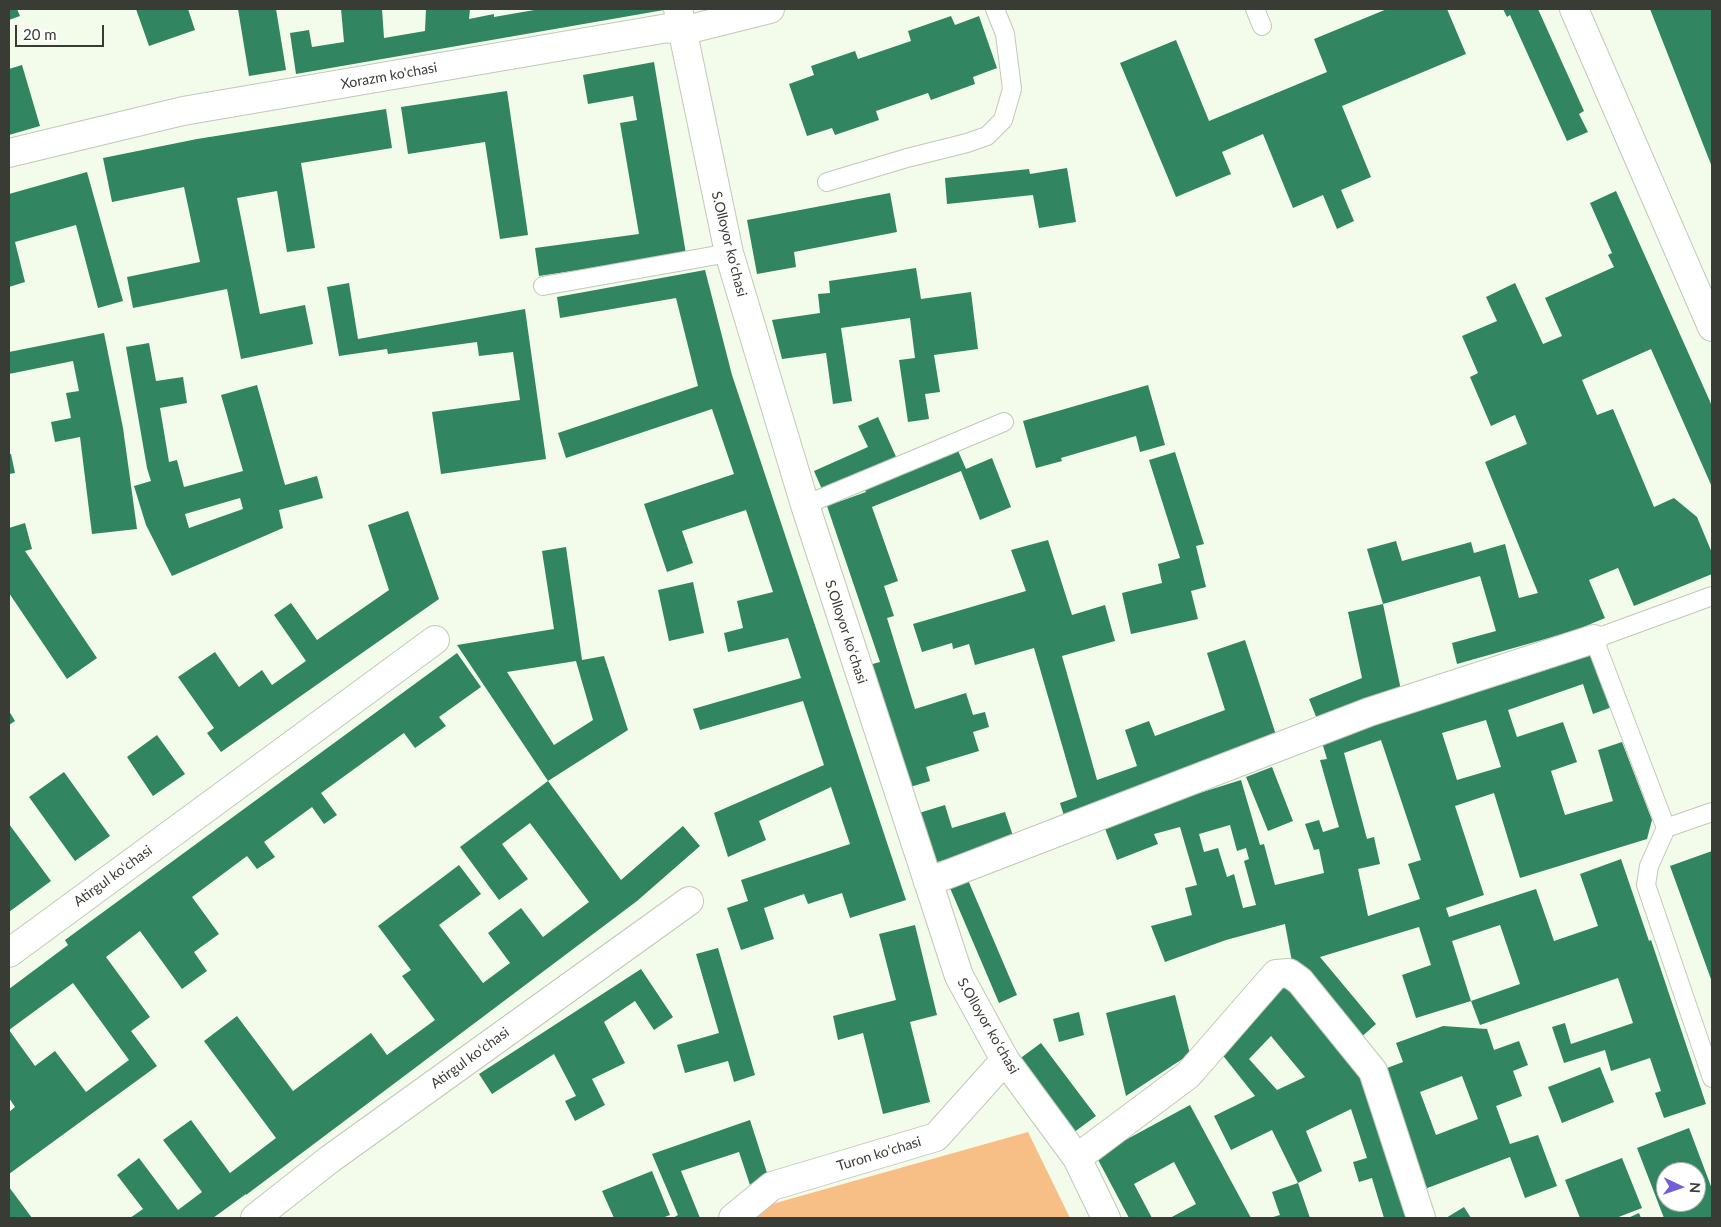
<!DOCTYPE html>
<html>
<head>
<meta charset="utf-8">
<style>
  body { margin:0 }
  #map { position:relative; width:1721px; height:1227px; overflow:hidden; background:#f3fceb; font-family:Lato,sans-serif }
  canvas { display:block }
  .frame { position:absolute; inset:0; border:10px solid #393c35; pointer-events:none }
  .north { position:absolute; left:1656px; top:1162px; width:50px; height:50px; box-sizing:border-box; background:#fff; border:1px solid #b0b1ae; border-radius:50%; rotate:93deg; font-size:14px; font-weight:700; line-height:20px; text-align:center; color:#393c35 }
  .north::after { content:''; display:block; margin:auto; width:18px; height:22px; background:#715fd9; clip-path:polygon(50% 0,100% 100%,50% 72%,0 100%) }
  .scale { position:absolute; left:15px; top:25px; width:89px; height:22px; box-sizing:border-box; border:2px solid #393c35; border-top:0; padding-left:6px; font-size:15px; line-height:18px; white-space:nowrap; color:#393c35; -webkit-text-stroke:4px #fff; paint-order:stroke }
</style>
</head>
<body>
<div id="map">
<canvas width="1721" height="1227"></canvas>
<div class="frame"></div>
<div class="north">N</div>
<div class="scale">20 m</div>
</div>
<script>
const g = document.querySelector('canvas').getContext('2d');
g.lineJoin = 'round';
function paint(path, color) { g.fillStyle = color; g.fill(path, 'evenodd'); }
function trace(path, color, width, dash) { g.strokeStyle = color; g.lineWidth = width; g.lineCap = dash ? 'butt' : 'round'; g.setLineDash(dash || []); g.stroke(path); }
function write(font, color, halo, rows, align = 'center') {
  g.font = font + ' Lato,sans-serif'; g.lineWidth = 5; g.setLineDash([]); g.textBaseline = 'middle'; g.strokeStyle = halo; g.fillStyle = color; for (const [text, x, y, turn = 0] of rows) {
    g.save(); g.translate(x, y); g.rotate((+turn || 0) * Math.PI / 180); g.textAlign = isNaN(turn) ? turn : align; if (halo) g.strokeText(text, 0, 0); g.fillText(text, 0, 0); g.restore();
  }
}
const green = new Path2D(`
  M1028,1132L1070,1218H753L765,1206Z`);
const building = new Path2D(`
  M9,9H17L20,16L9,20Z
  M136,9H188L195,30L149,46Z
  M238,9H276L286,70L249,76Z
  M341,9H382L384,38L425,31L426,9H470L469,19L494,14V17L540,9L664,10L296,74L290,33L309,30L312,47L344,42Z
  M1387,9H1447L1466,54L1342,106L1371,177L1341,190L1354,221L1337,229L1323,195L1293,208L1263,134L1222,152L1231,174L1176,197L1120,63L1176,40L1209,121L1327,72L1314,39Z
  M1503,9H1538L1584,111L1579,114L1588,132L1567,141L1510,15L1507,17Z
  M1650,9H1712V167Z
  M951,16L955,25L979,16L997,68L973,77L975,84L931,100L928,93L876,111L879,120L835,135L832,128L807,136L789,84L814,75L811,66L855,51L858,59L911,41L908,31Z
  M654,62L686,254L539,276L535,248L639,234L620,123L637,120L633,96L588,104L583,75Z
  M22,65L40,126L9,135V69Z
  M507,91L528,235L500,239L485,142L408,154L401,107Z
  M386,109L392,148L301,163L315,248L287,252L277,191L237,198L260,314L305,305L313,344L241,359L227,289L133,308L127,277L200,262L184,187L112,202L103,158L197,139Z
  M1067,168L1076,222L1039,228L1033,195L947,204L945,178L1029,169L1030,174Z
  M87,172L123,301L98,308L76,225L15,242L25,282L9,287V194Z
  M1616,191L1712,406V487L1651,349L1582,380L1597,415L1613,409L1654,507L1674,498L1697,517L1712,553V574L1634,606L1618,568L1589,580L1605,618L1557,638L1556,636L1457,664L1452,643L1496,631L1480,576L1383,604L1367,549L1396,541L1402,561L1471,542L1474,553L1505,544L1519,598L1538,593L1485,462L1527,444L1515,415L1491,426L1470,377L1478,373L1462,336L1497,321L1486,297L1515,283L1543,344L1562,336L1545,298L1614,267L1608,255L1612,253L1590,203Z
  M890,193L897,232L794,252L796,267L757,274L747,220Z
  M916,268L921,299L971,292L978,349L934,355L940,392L925,394L929,419L908,422L899,360L915,358L910,318L841,328L852,401L833,404L826,353L782,359L772,320L820,313L818,294L830,293L829,281Z
  M705,270L732,375L906,900L850,918L842,893L808,904L804,894L764,908L774,939L741,950L727,908L748,901L741,880L850,844L831,787L759,821L766,840L728,857L714,813L824,765L803,701L700,730L693,709L801,678L788,638L728,652L724,633L743,628L737,601L773,592L746,510L682,531L693,563L667,572L644,504L734,474L712,409L566,458L558,433L698,386L676,298L560,318L557,297Z
  M349,283L358,339L525,309L546,459L441,474L432,412L520,400L513,352L479,356L477,342L388,354L387,349L339,356L327,287Z
  M104,333L123,428L137,529L92,534L80,437L55,442L51,422L71,418L66,393L79,391L73,361L9,374V352Z
  M149,343L156,381L183,377L187,403L160,408L169,462L177,460L184,487L243,471L221,395L257,385L285,485L317,476L323,498L279,510L283,528L172,576L146,525L134,486L151,481L147,468L126,347ZM240,498L243,509L189,528L185,514Z
  M1148,385L1165,445L1140,452L1136,436L1061,458L1062,461L1036,468L1023,421Z
  M878,417L898,461L824,494L814,471L868,447L858,426Z
  M956,446L966,469L992,458L1011,507L980,520L961,471L872,507L898,581L884,586L894,616L887,618L915,709L966,693L973,715L985,712L989,727L973,732L979,751L926,767L930,781L910,787L869,665L880,662L827,506L866,492L862,483Z
  M1175,452L1204,544L1196,546L1206,587L1191,591L1198,619L1131,634L1122,593L1162,583L1158,564L1180,558L1149,460Z
  M9,454H11L15,473L9,474Z
  M408,511L439,599L221,752L207,733L214,728L178,677L215,652L239,687L262,670L272,685L306,661L274,615L291,603L317,640L389,590L368,525Z
  M25,523L32,549L25,551L97,658L67,679L9,593V528Z
  M1048,540L1072,615L1105,605L1115,641L1062,656L1097,780L1137,766L1125,730L1149,721L1155,736L1225,710L1207,653L1245,640L1277,738L1065,819L1060,803L1077,797L1034,648L975,665L969,644L953,649L952,643L922,652L913,624L1026,591L1011,550Z
  M566,547L582,660L604,656L628,730L548,781L621,880L683,826L700,846L637,901L246,1195V1194L213,1218H130L143,1209L117,1175L139,1158L178,1210L202,1192L163,1140L191,1120L230,1173L276,1138L204,1041L237,1016L293,1091L371,1033L387,1055L435,1020L402,976L411,970L378,926L459,865L481,894L439,925L483,983L510,963L488,933L521,908L543,937L589,902L530,823L502,844L528,879L499,900L460,847L548,781L457,645L554,629L542,551ZM576,661L593,720L554,745L507,672Z
  M693,582L704,633L669,641L658,590Z
  M1383,604L1401,690L1367,698L1317,719L1309,699L1362,678L1348,612Z
  M457,653L481,687L439,717L446,726L415,748L404,733L321,793L337,815L324,824L312,807L264,842L275,857L257,869L247,856L192,897L219,934L194,952L207,971L182,989L140,931L106,957L150,1017L131,1031L157,1066L9,1174V1112L15,1107L9,1098V989L68,945L65,940ZM73,983L129,1060L86,1092L55,1051L35,1066L9,1030Z
  M1594,654L1612,707L1593,714L1583,684L1508,710L1517,737L1563,722L1577,762L1551,771L1565,815L1613,801L1598,750L1622,742L1652,820L1647,839L1520,878L1494,793L1455,806L1484,895L1446,908L1449,917L1536,889L1554,941L1598,926L1580,874L1621,859L1649,941L1651,940L1706,1104L1664,1118L1655,1093L1661,1091L1650,1058L1611,1071L1605,1050L1564,1063L1552,1027L1565,1023L1571,1044L1633,1023L1618,978L1480,1025L1471,1001L1520,984L1500,925L1452,941L1471,1001L1416,1018L1402,975L1431,965L1419,927L1320,957L1376,1024L1358,1040L1292,962L1285,924L1226,940L1165,962L1151,926L1192,915L1185,888L1197,885L1180,827L1154,834L1158,844L1117,860L1104,826L1145,810L1241,780L1260,845L1264,844L1275,885L1324,873L1319,849L1314,850L1305,824L1319,820L1323,832L1339,827L1320,760L1327,759L1321,739L1497,677L1500,685ZM1486,720L1501,767L1457,780L1442,733ZM1381,740L1421,860L1408,864L1420,899L1368,916L1358,869L1380,864L1374,837L1367,839L1344,753ZM1230,825L1237,851L1246,848L1249,859L1244,861L1256,905L1243,908L1234,874L1227,877L1218,848L1204,852L1199,834Z
  M9,711L15,721L9,725Z
  M157,735L185,774L153,796L127,757Z
  M1272,767L1293,821L1268,831L1246,777Z
  M64,772L110,836L75,861L29,797Z
  M945,805L952,828L1005,812L1014,839L934,863L919,813Z
  M9,824L51,881L9,912Z
  M1712,851V982L1670,866Z
  M968,880L1017,995L999,1003L950,888Z
  M915,925L937,1015L910,1022L930,1102L883,1114L863,1033L838,1040L833,1016L896,1000L879,934Z
  M718,948L755,1075L734,1082L728,1061L685,1073L677,1045L719,1033L696,954Z
  M641,969L673,1017L654,1030L635,1001L604,1022L625,1063L592,1079L605,1105L575,1121L565,1101L576,1096L554,1054L492,1094L479,1074Z
  M1288,980L1371,1081L1410,1218H1384L1372,1178L1359,1182L1353,1162L1367,1158L1351,1109L1306,1131L1322,1171L1298,1183L1310,1218H1270L1280,1215L1272,1192L1298,1183L1272,1130L1231,1150L1214,1116L1255,1096L1221,1053ZM1271,1036L1305,1077L1277,1090L1249,1059Z
  M1175,995L1190,1054L1126,1096L1106,1013Z
  M1079,1012L1084,1035L1059,1042L1053,1019Z
  M1443,1026L1487,1029L1494,1050L1519,1041L1528,1065L1513,1071L1522,1096L1496,1106L1510,1144L1538,1135L1557,1186L1525,1198L1510,1157L1422,1190L1379,1071L1403,1062L1396,1043ZM1462,1076L1478,1119L1436,1135L1420,1092Z
  M1041,1043L1096,1116L1073,1133L1018,1060Z
  M1600,1067L1614,1102L1562,1123L1548,1087Z
  M1190,1105L1251,1218H1170L1196,1204L1174,1162L1134,1184L1152,1218H1129L1096,1156Z
  M750,1120L767,1173L750,1185L739,1152L681,1171L700,1218H673L678,1215L652,1154Z
  M1689,1128L1712,1189V1218H1664L1637,1148ZM1666,1172H1696V1202H1666Z
  M1622,1158L1642,1208L1616,1218H1580L1565,1180Z
  M652,1171L670,1215L662,1218H614L602,1191Z
  M9,1187L32,1218H9Z
  M1464,1207L1471,1218H1446Z
  M1639,1213L1641,1218H1628Z`);
const service = new Path2D(`
  M1255,9L1262,26
  M827,182L907,158L967,143L987,136L1003,120L1012,89L1005,34L995,9
  M543,286L729,253
  M805,505L1004,422
  M1712,596L1594,639L1666,828L1649,866L1646,885L1712,1078
  M1666,828L1712,812`);
const minor = new Path2D(`
  M678,9L729,253L805,505L959,976L1005,1060L1077,1158L1106,1218
  M1574,9L1712,327
  M9,153L183,111L668,28L682,31L770,9
  M928,882L1369,712L1594,639
  M9,953L435,640
  M1077,1158L1188,1075L1276,974L1289,973L1300,981L1373,1071L1421,1218
  M255,1218L330,1159L689,901
  M733,1218L772,1186L936,1137L1005,1060`);
const streetNames = [
  ["Xorazm ko'chasi",389,76,-10],
  ["S.Olloyor koʻchasi",729,244,76],
  ["S.Olloyor koʻchasi",846,632,72],
  ["Atirgul koʻchasi",113,876,-36],
  ["S.Olloyor koʻchasi",988,1026,60],
  ["Atirgul koʻchasi",470,1058,-36],
  ["Turon koʻchasi",879,1154,-17]
];
paint(green, '#f7bf85');
paint(building, '#318560');
trace(service, '#c0c9b8', 20);
trace(minor, '#c0c9b8', 30);
trace(service, '#fff', 18);
trace(minor, '#fff', 28);
write('14px', '#393c35', '#fff', streetNames);
</script>
</body>
</html>
